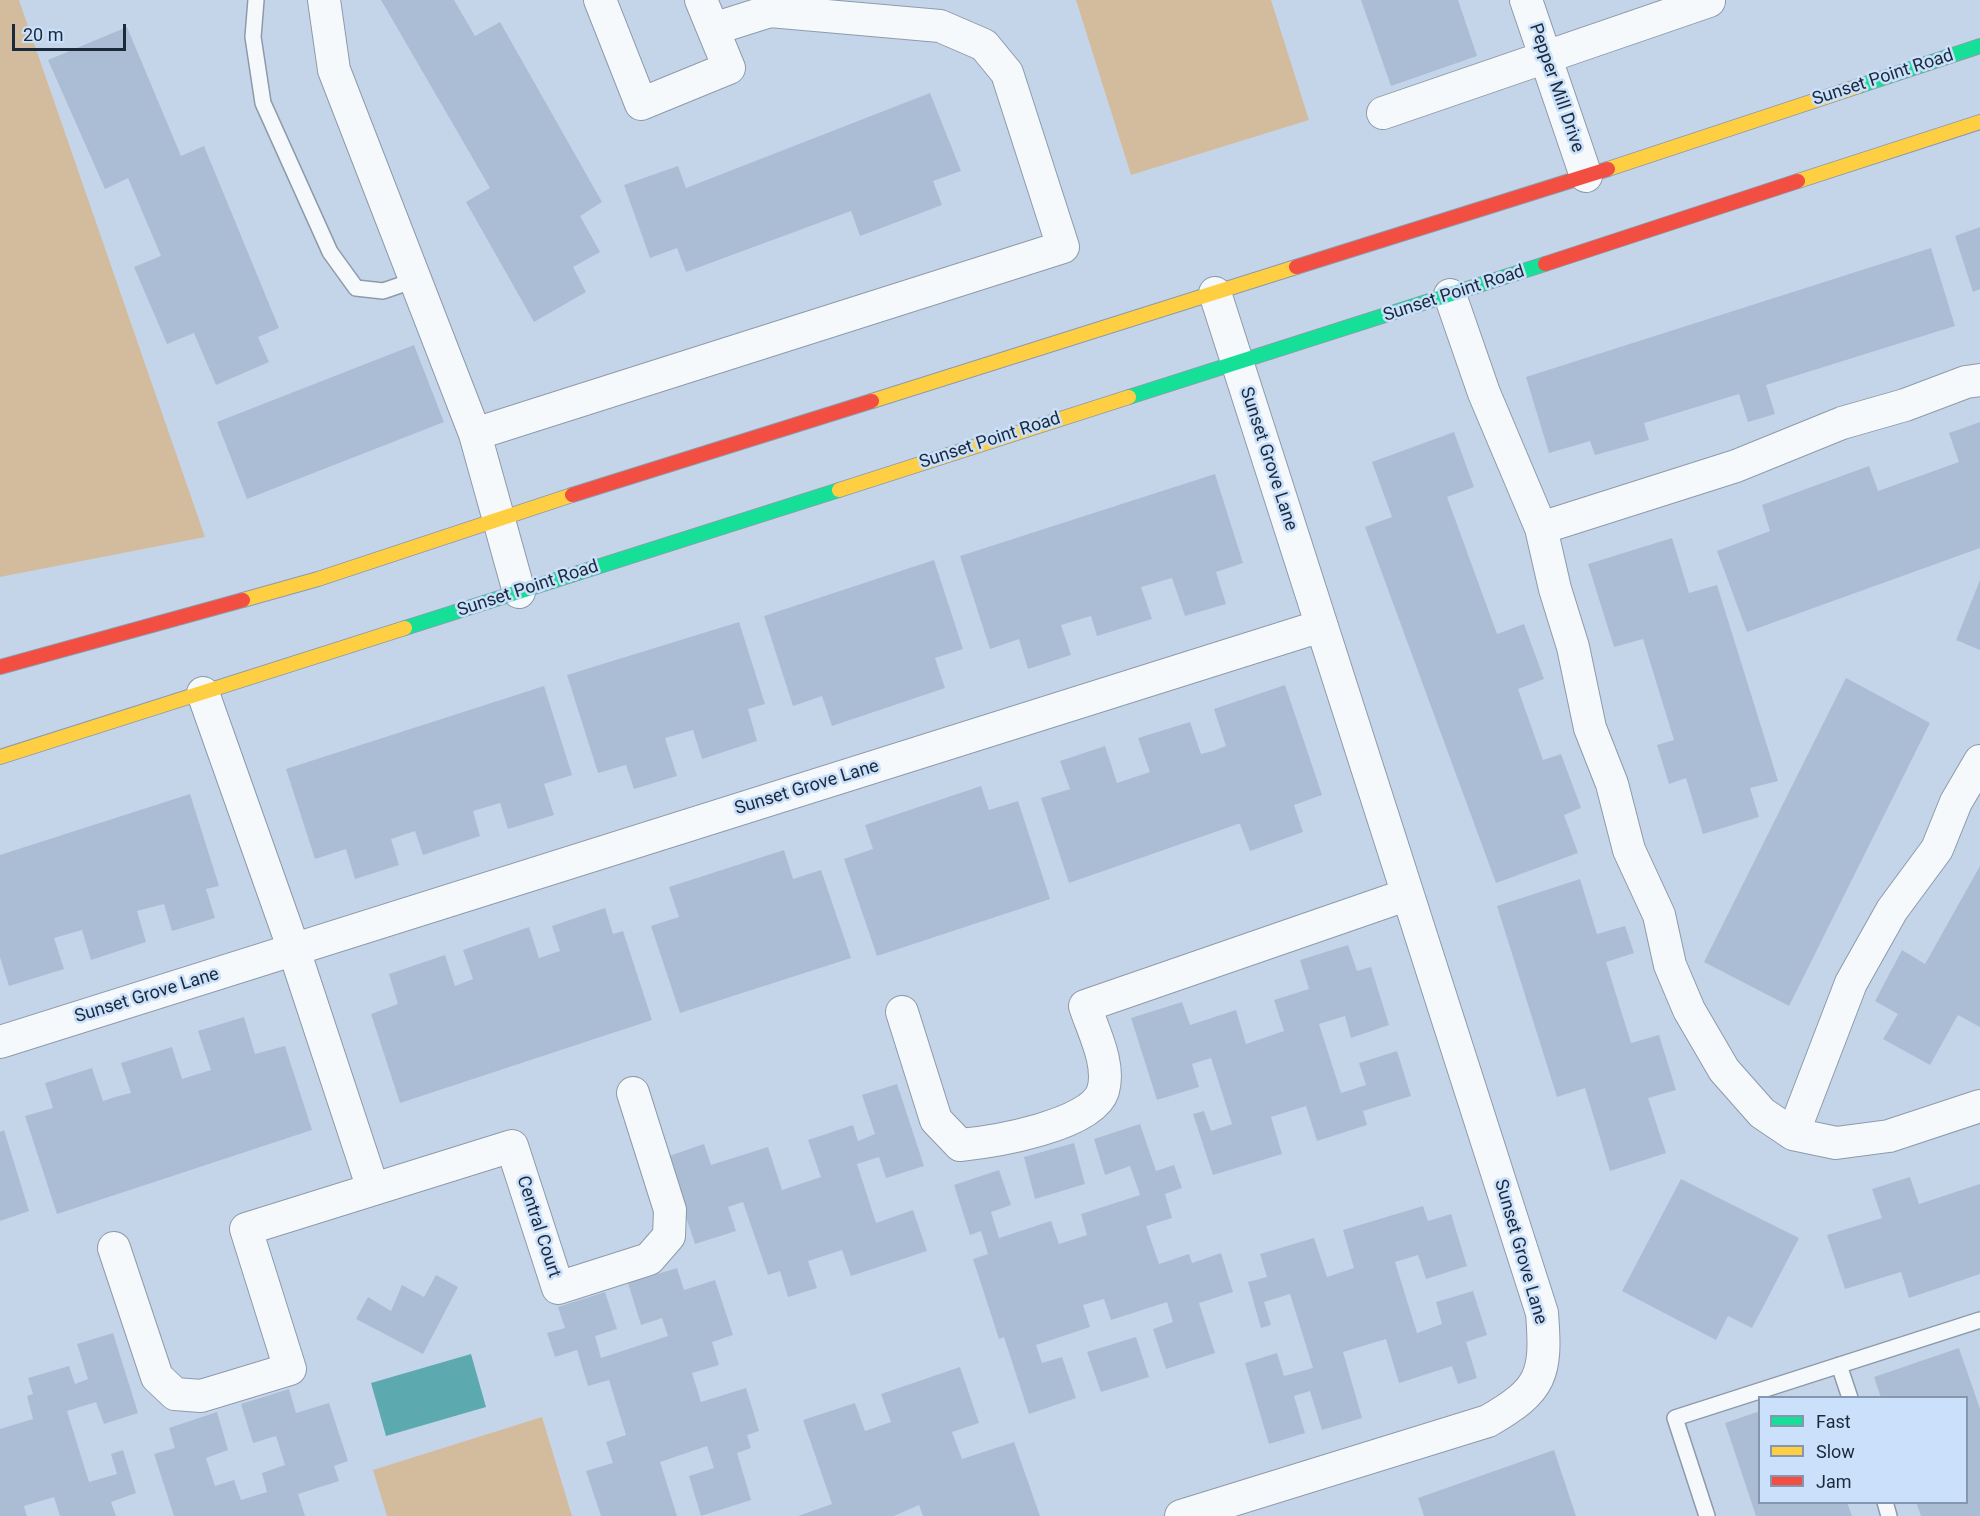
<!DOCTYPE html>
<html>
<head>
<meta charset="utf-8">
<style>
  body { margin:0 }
  #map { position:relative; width:1980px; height:1516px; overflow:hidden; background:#c5d5e9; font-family:Roboto,sans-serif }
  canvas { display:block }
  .legend { position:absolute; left:1758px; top:1396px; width:210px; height:108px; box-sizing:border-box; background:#cae0fb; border:2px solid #8497ae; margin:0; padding:8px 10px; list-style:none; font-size:18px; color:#1b2a3b }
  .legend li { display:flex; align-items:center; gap:12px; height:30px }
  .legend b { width:30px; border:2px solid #8497ae }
  .scale { position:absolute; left:12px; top:24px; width:114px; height:27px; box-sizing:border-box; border:3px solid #1b2a3b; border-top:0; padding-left:8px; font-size:18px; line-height:21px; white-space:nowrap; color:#1b2a3b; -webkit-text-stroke:4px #cae0fb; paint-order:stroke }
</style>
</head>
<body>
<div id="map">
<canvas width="1980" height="1516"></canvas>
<ul class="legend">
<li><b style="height:8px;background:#16e098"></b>Fast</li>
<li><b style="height:8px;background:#ffcf43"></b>Slow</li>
<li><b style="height:8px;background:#f24e42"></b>Jam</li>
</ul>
<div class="scale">20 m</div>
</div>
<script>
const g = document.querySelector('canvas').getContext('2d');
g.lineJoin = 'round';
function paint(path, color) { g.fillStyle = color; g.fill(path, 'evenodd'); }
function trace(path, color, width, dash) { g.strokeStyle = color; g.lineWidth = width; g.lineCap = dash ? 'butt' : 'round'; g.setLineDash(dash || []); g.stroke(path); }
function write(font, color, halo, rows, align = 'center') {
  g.font = font + ' Roboto,sans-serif'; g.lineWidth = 5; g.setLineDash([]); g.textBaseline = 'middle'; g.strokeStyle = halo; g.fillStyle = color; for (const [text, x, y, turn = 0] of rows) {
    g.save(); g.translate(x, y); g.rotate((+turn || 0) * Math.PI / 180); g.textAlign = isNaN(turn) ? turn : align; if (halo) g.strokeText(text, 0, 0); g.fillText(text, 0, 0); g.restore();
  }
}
const green = new Path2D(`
  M0,0H19L205,537L0,577Z
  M1076,0H1271L1309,120L1131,175Z
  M542,1417L572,1516H387L373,1470Z`);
const water = new Path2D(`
  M471,1354L486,1407L386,1436L371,1383Z`);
const building = new Path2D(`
  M381,0H454L475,36L500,22L602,202L580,216L600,252L573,267L586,292L534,322L466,202L490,188Z
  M1361,0H1458L1477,56L1391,86Z
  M127,27L181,156L204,146L279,328L258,337L269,362L216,385L194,333L167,344L134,267L161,256L128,178L105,189L48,60Z
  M930,93L961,171L933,181L942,205L860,236L851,211L686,272L677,248L650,258L624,185L678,166L686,188Z
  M1980,227V289L1973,292L1955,236Z
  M1931,248L1955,326L1766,385L1775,414L1748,422L1739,394L1644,423L1649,440L1595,455L1590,441L1549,453L1526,377Z
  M414,345L444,422L247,499L217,422Z
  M1980,422V548L1747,632L1717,551L1770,531L1762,505L1869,466L1878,491L1959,462L1949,433Z
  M1454,432L1474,487L1447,497L1497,634L1524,624L1544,679L1518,689L1543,760L1561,754L1581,808L1564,815L1578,853L1496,883L1365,527L1392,517L1372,462Z
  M1215,474L1243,563L1216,572L1226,604L1185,616L1172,578L1141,587L1152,619L1097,636L1091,616L1061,625L1071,655L1028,669L1019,639L990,649L960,556Z
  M1672,538L1689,593L1717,585L1778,781L1750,788L1759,817L1703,834L1686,778L1669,784L1657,745L1674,740L1643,639L1614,647L1588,564Z
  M934,560L963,649L935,658L945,688L832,726L822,696L793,706L764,616Z
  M1980,580V650L1956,640Z
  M739,622L765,704L748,709L757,741L702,759L693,730L665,738L677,776L634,789L626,765L598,773L567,675Z
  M1846,678L1930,723L1789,1006L1704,962Z
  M1285,685L1322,795L1294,805L1303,832L1250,851L1240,824H1238L1069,883L1041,798L1070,789L1060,761L1105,746L1117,783L1150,772L1138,738L1190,722L1201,754L1213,751L1226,746L1214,709Z
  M544,686L572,775L544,784L554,815L508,829L500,803L473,811L480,836L423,855L415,831L391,839L399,865L355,879L346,849L315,859L286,769Z
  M981,786L989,810L1018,801L1050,899L877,956L844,859L873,849L865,825Z
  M190,794L219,886L206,889L215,918L172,931L164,904L137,911L146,942L91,960L82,930L54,938L64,969L9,986L0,957V855Z
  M784,850L793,879L821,870L851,958L680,1013L651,926L679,917L669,887Z
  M1980,866V1027L1958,1015L1930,1065L1883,1039L1898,1014L1875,1001L1902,950L1925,964Z
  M1580,879L1597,934L1625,926L1634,953L1606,962L1631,1043L1659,1035L1676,1090L1648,1098L1666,1153L1610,1171L1585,1088L1557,1097L1497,906Z
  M605,908L613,934L623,931L652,1020L400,1103L371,1014L398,1004L389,974L445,955L455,986L473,979L463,950L529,927L539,958L560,951L552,926Z
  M1348,945L1357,971L1371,967L1389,1025L1351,1038L1345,1016L1319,1024L1341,1093L1366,1085L1359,1063L1397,1051L1411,1096L1363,1111L1367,1125L1317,1141L1306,1106L1271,1117L1282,1154L1213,1175L1193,1114L1204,1111L1211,1131L1232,1124L1211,1058L1192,1064L1199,1087L1157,1100L1131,1018L1182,1002L1190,1025L1236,1010L1246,1044L1284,1031L1274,1000L1309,989L1300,960Z
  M244,1017L255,1054L285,1046L312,1130L57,1214L25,1116L53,1108L45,1083L92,1068L103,1101L115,1097L131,1093L121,1063L172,1047L182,1079L211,1070L198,1031Z
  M897,1084L924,1166L886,1178L879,1157L857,1164L876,1223L913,1210L927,1251L851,1276L842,1250L808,1261L817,1288L788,1297L780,1271L768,1275L743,1202L728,1207L736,1231L695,1244L666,1157L704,1144L711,1165L768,1147L782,1190L821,1177L808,1140L853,1125L858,1141L875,1134L862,1095Z
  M1140,1124L1156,1171L1174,1165L1182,1188L1165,1194L1172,1218L1146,1226L1159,1264L1189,1254L1192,1263L1221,1253L1233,1292L1199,1303L1215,1353L1166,1369L1153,1329L1173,1322L1167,1302L1111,1320L1104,1299L1083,1305L1090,1327L1036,1345L1042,1363L1062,1357L1076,1398L1029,1414L1004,1337L999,1339L973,1259L988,1254L981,1231L970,1235L954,1185L999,1170L1011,1205L991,1212L999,1238L1051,1221L1059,1244L1087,1235L1081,1214L1140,1195L1130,1166L1105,1175L1094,1139Z
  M4,1130L29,1211L0,1221V1132Z
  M1074,1143L1085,1184L1035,1199L1024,1157Z
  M1910,1177L1919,1204L1980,1184V1274L1909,1298L1901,1272L1845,1289L1827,1235L1882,1218L1872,1189Z
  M1681,1179L1799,1238L1752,1328L1728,1316L1716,1340L1622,1291Z
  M1423,1206L1428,1221L1451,1214L1467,1266L1426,1279L1418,1255L1395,1262L1417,1333L1442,1324L1436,1302L1473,1291L1487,1335L1466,1342L1477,1378L1458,1384L1452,1366L1399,1383L1386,1339L1343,1352L1362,1418L1322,1430L1310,1391L1294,1396L1305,1433L1269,1444L1245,1363L1277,1353L1284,1376L1313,1368L1290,1294L1264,1302L1271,1325L1261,1328L1248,1282L1267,1277L1260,1254L1314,1238L1327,1277L1354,1268L1343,1230Z
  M677,1268L684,1290L715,1280L733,1335L712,1342L719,1365L692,1373L701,1402L746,1388L759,1431L747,1435L751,1448L737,1453L751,1500L701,1516L689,1476L714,1468L707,1446L660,1462L677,1516H601L586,1471L613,1463L606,1442L626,1435L609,1380L588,1386L577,1350L555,1357L547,1333L565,1328L558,1307L605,1292L617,1329L595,1336L601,1358L668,1336L662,1318L641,1325L628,1283Z
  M436,1275L458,1287L423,1354L356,1319L368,1297L391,1311L402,1285L424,1297Z
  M113,1333L138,1413L104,1424L96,1402L67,1411L89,1482L117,1474L111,1454L123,1450L136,1493L111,1502L116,1516H60L54,1497L24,1506L27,1516H0V1429L33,1419L27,1396L33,1394L28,1378L69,1366L75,1384L88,1379L77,1344Z
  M1136,1337L1149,1377L1101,1392L1087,1352Z
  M1959,1348L1980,1409V1516H1921L1916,1502H1966V1398H1881L1874,1377Z
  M960,1367L979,1423L952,1432L962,1459L1014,1442L1040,1516H923L919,1505L894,1516H798L832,1504L803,1420L855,1403L865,1431L891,1422L881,1394Z
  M289,1389L296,1413L329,1403L348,1461L334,1466L339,1481L298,1494L305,1516H174L154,1454L175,1448L169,1428L217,1412L228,1450L206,1458L215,1486L234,1480L241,1500L267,1492L262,1473L285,1465L276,1436L253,1443L241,1404Z
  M1760,1411V1502H1847L1852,1516H1756L1725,1423Z
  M1554,1450L1576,1516H1424L1418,1498Z`);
const lane = new Path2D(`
  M256,0L253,37L263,103L330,252L356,288L383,291L415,280
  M1839,1365L1850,1398
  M1885,1502L1889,1516
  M1707,1516L1675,1418L1980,1320`);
const street = new Path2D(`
  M324,0L334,70L475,434L519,592
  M600,0L641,104L729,68L701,0
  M1526,0L1586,176
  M1383,113L1709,1
  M1450,295L1484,393L1541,528L1555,589L1573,647L1590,728L1612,784L1629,850L1659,915L1670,965L1689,1010L1724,1070L1762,1113L1793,1134L1836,1143L1889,1136L1980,1106
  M475,434L1063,247L1007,73L984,45L940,26L770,11L713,29
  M1541,528L1736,466L1842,423L1905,405L1966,382L1980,380
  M203,693L294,950L373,1189
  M902,1012L936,1120L960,1145C992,1142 1092,1126 1103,1091C1111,1064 1093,1031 1085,1006L1406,895
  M0,1042L1321,626
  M1793,1134L1851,983L1892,910L1937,849L1956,802L1980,761
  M114,1248L157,1377L175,1394L201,1396L290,1369L246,1229L512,1146L558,1288L649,1259L669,1236L670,1210L633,1093
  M1181,1516L1488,1421C1542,1390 1547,1375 1542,1313L1215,293`);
const fast = new Path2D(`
  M1859,86L1980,46
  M1129,397L1545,264
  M405,628L839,490`);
const slow = new Path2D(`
  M1608,169L1859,86
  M1798,181L1980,122
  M872,401L1296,267
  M839,490L1129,397
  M243,600L318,579L572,495
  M0,757L405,628`);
const jam = new Path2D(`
  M1545,264L1798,181
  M1296,267L1608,169
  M572,495L872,401
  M0,667L243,600`);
const streetNames = [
  ["Sunset Point Road",1883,78,-18],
  ["Pepper Mill Drive",1556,88,71],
  ["Sunset Point Road",1454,294,-18],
  ["Sunset Point Road",990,441,-18],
  ["Sunset Grove Lane",1268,459,72],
  ["Sunset Point Road",528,589,-18],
  ["Sunset Grove Lane",807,788,-17],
  ["Sunset Grove Lane",147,996,-17],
  ["Central Court",538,1227,72],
  ["Sunset Grove Lane",1520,1252,74]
];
paint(green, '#d3bc9e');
paint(water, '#5caaaf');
paint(building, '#abbdd4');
trace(lane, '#8d9aab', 18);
trace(street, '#8d9aab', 34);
trace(fast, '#8d9aab', 16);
trace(slow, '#8d9aab', 16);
trace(jam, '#8d9aab', 16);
trace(lane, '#f6f9fc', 15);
trace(street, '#f6f9fc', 32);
trace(fast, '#16e098', 14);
trace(slow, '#ffcf43', 14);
trace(jam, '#f24e42', 14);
write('18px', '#1b2a3b', '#cae0fb', streetNames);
</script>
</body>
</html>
